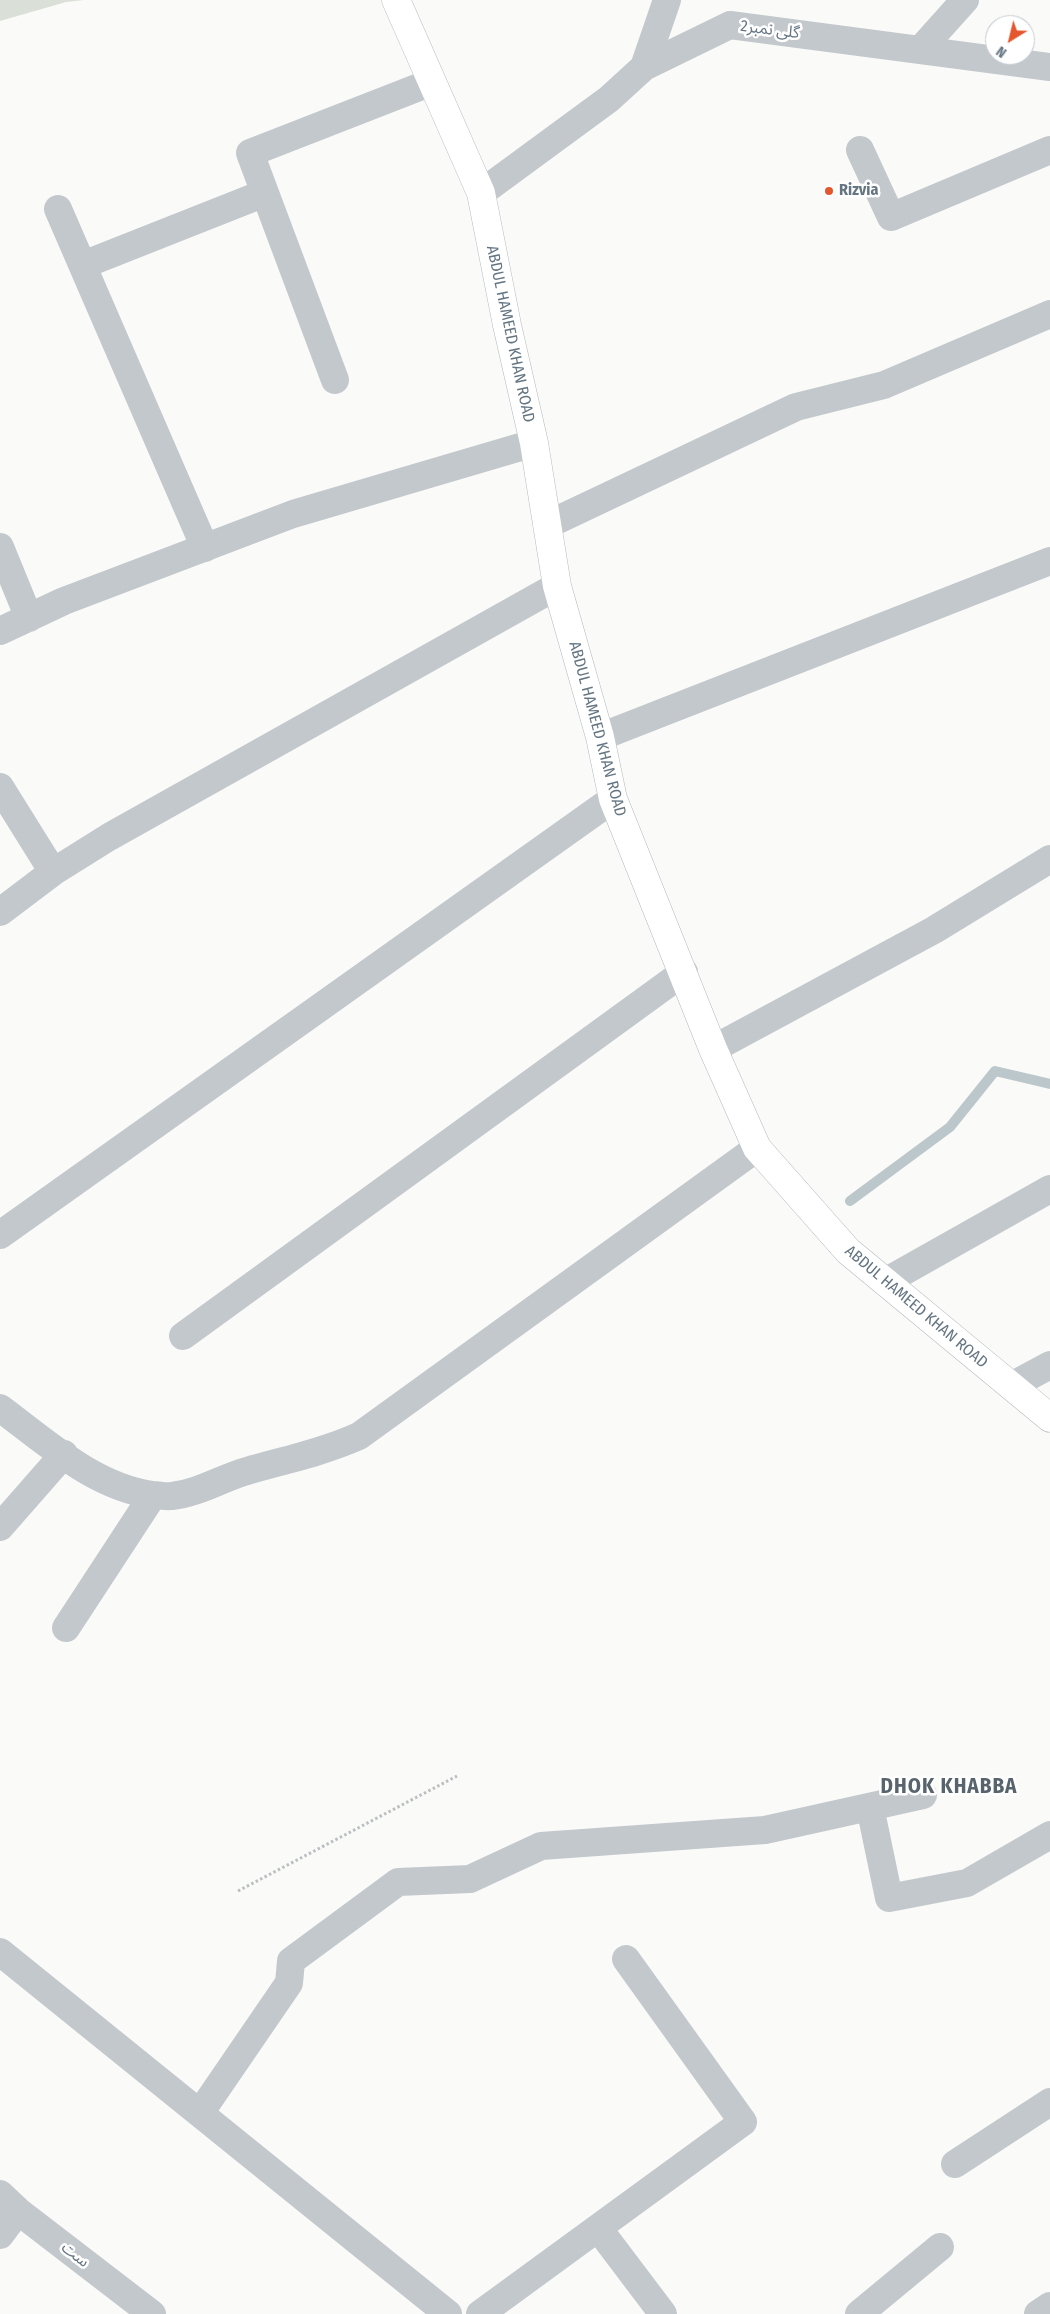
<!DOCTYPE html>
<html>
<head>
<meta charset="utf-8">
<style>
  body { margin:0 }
  #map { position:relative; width:1050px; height:2314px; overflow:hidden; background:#fafaf8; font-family:"Fira Sans Condensed",sans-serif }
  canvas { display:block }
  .north { position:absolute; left:985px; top:15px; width:50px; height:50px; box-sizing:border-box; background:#fff; border:1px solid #c1c8cd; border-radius:50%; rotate:216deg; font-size:14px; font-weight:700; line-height:20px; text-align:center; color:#657683 }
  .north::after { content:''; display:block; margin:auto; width:18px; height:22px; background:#e4572e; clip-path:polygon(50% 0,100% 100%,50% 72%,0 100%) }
</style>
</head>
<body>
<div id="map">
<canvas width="1050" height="2314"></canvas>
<div class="north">N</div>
</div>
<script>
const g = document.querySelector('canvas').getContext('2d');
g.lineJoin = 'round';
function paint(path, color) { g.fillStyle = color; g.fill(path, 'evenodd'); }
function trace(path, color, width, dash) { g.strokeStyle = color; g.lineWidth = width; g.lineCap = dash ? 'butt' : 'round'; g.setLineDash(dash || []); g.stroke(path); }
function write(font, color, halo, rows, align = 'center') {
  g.font = font + ' "Fira Sans Condensed","Noto Sans Arabic",sans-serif'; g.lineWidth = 5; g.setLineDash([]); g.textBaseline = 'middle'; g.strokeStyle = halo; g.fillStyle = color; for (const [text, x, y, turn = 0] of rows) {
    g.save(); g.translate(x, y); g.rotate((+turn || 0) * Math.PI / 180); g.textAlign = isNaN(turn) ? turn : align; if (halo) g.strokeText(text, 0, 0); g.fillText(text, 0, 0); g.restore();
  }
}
const green = new Path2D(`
  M0,0H84L66,2L0,21Z`);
const stream = new Path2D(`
  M850,1201L950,1127L995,1071L1050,1084`);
const path = new Path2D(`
  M238,1891L457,1776`);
const minor = new Path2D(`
  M920,50L965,0
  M644,67L667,0
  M860,150L891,217L1050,150
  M481,193L609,99L644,67L730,25L1050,67
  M58,209L205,548
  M83,265L265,193
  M335,380L250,153L432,82
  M547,525L796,407L884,385L1050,314
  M0,547L29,618
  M0,631L64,601L293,514L534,443
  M600,737L1050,561
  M0,787L53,872
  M0,912L53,872L109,837L557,586
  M713,1049L934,930L1050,859
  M0,1235L613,799
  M885,1282L1050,1189
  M183,1336L684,972
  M1011,1386L1050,1365
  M0,1408C46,1442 94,1487 153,1495C159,1495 166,1497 172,1496C199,1493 222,1478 247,1471C285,1460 323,1452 359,1436L757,1148
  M0,1527L64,1454
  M66,1628L153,1495
  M870,1807L889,1898L967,1883L1050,1835
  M0,1952L448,2314
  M200,2113L289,1983L291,1961L398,1882L470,1879L541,1846L765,1830L923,1795
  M955,2164L1050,2102
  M0,2194L18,2211L152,2314
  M598,2228L663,2314
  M0,2235L18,2211
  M480,2314L743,2122L626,1959
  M859,2314L940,2247
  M1038,2314L1050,2306`);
const major = new Path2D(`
  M396,0L481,193L507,325L534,443L557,586L600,737L613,799L713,1049L757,1148L848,1251L1050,1418`);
const markers = [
  [829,191,5,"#e4572e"]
];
const streetNames = [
  ["گلی نمبر2",770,30,7],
  ["ABDUL HAMEED KHAN ROAD",510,334,78],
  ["ABDUL HAMEED KHAN ROAD",597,729,75],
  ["ABDUL HAMEED KHAN ROAD",916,1307,40],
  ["ست",75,2255,38]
];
const poiNames = [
  ["Rizvia",839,191]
];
const districtNames = [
  ["DHOK KHABBA",949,1787]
];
paint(green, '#dadfd7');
trace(stream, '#bbc7cb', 10);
trace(major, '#b5babe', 29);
trace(path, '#bbbfc2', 3, [2.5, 2.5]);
trace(minor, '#c3c8cc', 28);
trace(major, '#fff', 28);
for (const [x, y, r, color] of markers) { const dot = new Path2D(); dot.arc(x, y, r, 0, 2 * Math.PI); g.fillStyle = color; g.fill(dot); trace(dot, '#fff', 2); }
write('16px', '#657683', '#fff', streetNames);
write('bold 16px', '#657683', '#fff', poiNames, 'left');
g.letterSpacing = '1px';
write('bold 21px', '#57646e', '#fff', districtNames);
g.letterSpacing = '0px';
</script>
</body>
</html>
